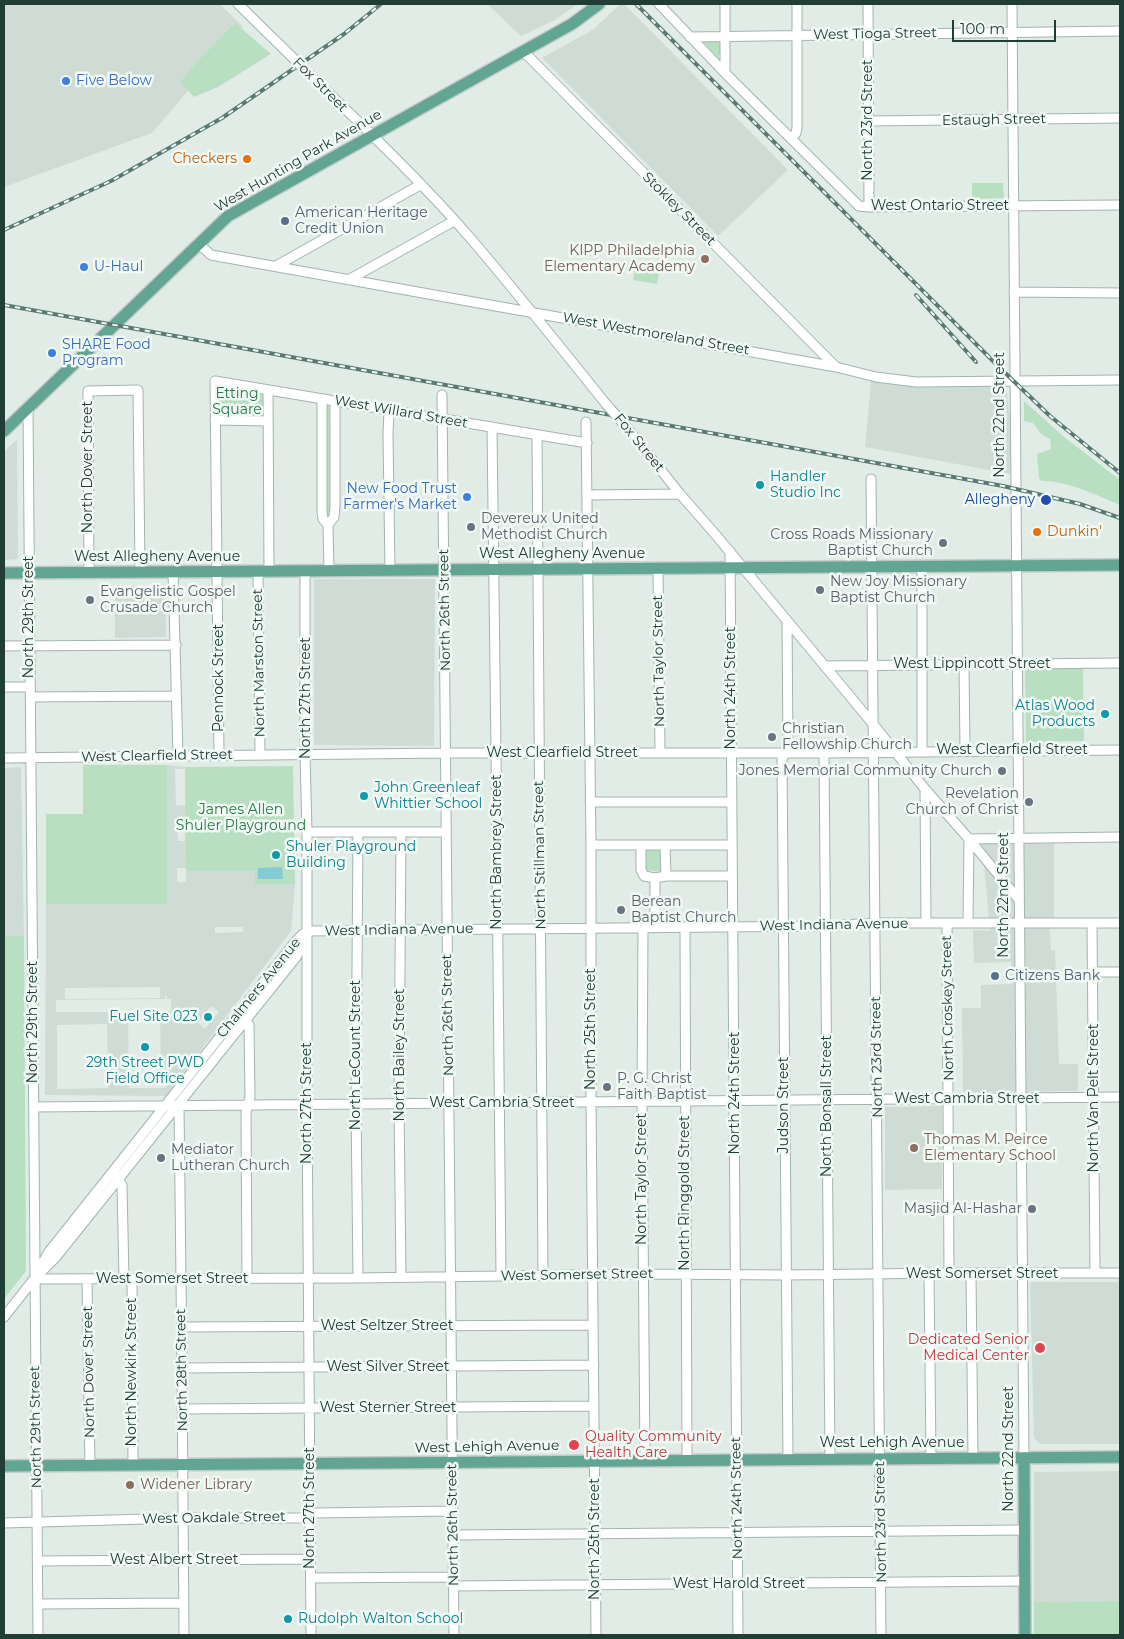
<!DOCTYPE html>
<html>
<head>
<meta charset="utf-8">
<style>
  body { margin:0 }
  #map { position:relative; width:1124px; height:1639px; overflow:hidden; background:#e1ece7; font-family:Montserrat,sans-serif }
  canvas { display:block }
  .frame { position:absolute; inset:0; border:5px solid #203e35; pointer-events:none }
  .scale { position:absolute; left:952px; top:20px; width:104px; height:22px; box-sizing:border-box; border:2px solid #203e35; border-top:0; padding-left:6px; font-size:15px; line-height:18px; white-space:nowrap; color:#203e35; -webkit-text-stroke:4px #f1f9f5; paint-order:stroke }
</style>
</head>
<body>
<div id="map">
<canvas width="1124" height="1639"></canvas>
<div class="frame"></div>
<div class="scale">100 m</div>
</div>
<script>
const g = document.querySelector('canvas').getContext('2d');
g.lineJoin = 'round';
function paint(path, color) { g.fillStyle = color; g.fill(path, 'evenodd'); }
function trace(path, color, width, dash) { g.strokeStyle = color; g.lineWidth = width; g.lineCap = dash ? 'butt' : 'round'; g.setLineDash(dash || []); g.stroke(path); }
function write(font, color, halo, rows, align = 'center') {
  g.font = font + ' Montserrat,sans-serif'; g.lineWidth = 5; g.setLineDash([]); g.textBaseline = 'middle'; g.strokeStyle = halo; g.fillStyle = color; for (const [text, x, y, turn = 0] of rows) {
    g.save(); g.translate(x, y); g.rotate((+turn || 0) * Math.PI / 180); g.textAlign = isNaN(turn) ? turn : align; if (halo) g.strokeText(text, 0, 0); g.fillText(text, 0, 0); g.restore();
  }
}
const built = new Path2D(`
  M4,4H220L243,27L152,133L4,187Z
  M487,4H578L553,21L521,36Z
  M620,4H624L788,170L718,236L542,58L594,29Z
  M871,381L1006,387L1012,432L1010,474L865,447Z
  M17,439L18,559L4,560V452Z
  M314,579H435L434,746L314,745Z
  M115,586H165L166,637L115,638Z
  M167,765L185,767L187,871H255V884H295L291,931L166,1096L45,1095L46,904H167ZM175,769H185V806L176,805ZM177,821H184L185,841H178ZM177,868H186V882H177ZM215,927H243V932L215,933ZM160,987V998L65,999V988ZM165,996H167V999H171V1011H160L161,1081H166V1088H129L128,1012H56V1000L165,999ZM211,1006L219,1012L205,1029L198,1023ZM107,1024L108,1088L57,1089V1025Z
  M21,767L24,936H4V768Z
  M1054,841V918H1049L1051,950H1055L1059,1064H1078V1091L963,1092L962,1008H981V985L1012,984L1011,962L974,963L973,930L990,931L982,842Z
  M942,1106V1189L885,1190V1107Z
  M1030,1282H1120V1444H1041L1034,1438Z
  M1120,1471V1601L1034,1602V1472Z`);
const green = new Path2D(`
  M235,23L271,54L218,87L194,97L180,82L195,64Z
  M700,38H720V53L718,58Z
  M972,183H1003L1004,198L972,199Z
  M635,269L659,274L657,284L633,280Z
  M219,384L265,391V416H219Z
  M1024,401L1064,437L1120,480V505C1098,496 1066,480 1042,481L1039,478L1037,454L1051,449L1050,439L1041,434L1033,423L1024,421Z
  M326,404L329,407L332,513L329,518L325,513Z
  M1083,668L1084,741L1026,742L1025,669Z
  M83,765H167V904H46V814H83Z
  M293,766L295,884H255V871H186L185,767Z
  M644,849H662V872L645,870Z
  M4,936H24L26,1271L4,1299Z
  M1120,1601V1635H1034V1602Z`);
const water = new Path2D(`
  M282,867L283,879H258V868Z`);
const minor = new Path2D(`
  M238,4L290,55
  M659,4L725,73L859,206L869,207L1120,205
  M725,4V73
  M868,4L869,207
  M1012,4L1024,1458
  M690,37L1120,31
  M523,51L836,367
  M308,73C364,127 421,181 472,240C518,294 562,349 606,404
  M868,121L1120,118
  M792,138L796,133L797,128V4
  M198,243L211,255L836,367L876,377L916,382L1120,380
  M276,266L420,185
  M350,279L454,221
  M1014,292L1120,293
  M268,390L269,571
  M442,395L454,1635
  M322,399V512L323,519L328,525
  M28,408L38,1635
  M389,410L388,434L390,570
  M215,420L268,421
  M586,422L591,845V1102L596,1635
  M492,427L496,753L501,1276
  M629,430L680,494L715,534L873,724L925,789L969,839L1019,900
  M537,435L543,1276
  M871,479L881,1635
  M587,495L680,494
  M730,551L738,1635
  M922,567V751
  M658,568L660,753
  M258,571L260,755
  M305,571V754L307,832V1104L311,1635
  M329,571L328,525L334,517L335,506V401
  M89,572L88,391L138,390L140,572
  M173,572L178,755
  M787,621L788,747L782,759L788,1459
  M4,646L176,645
  M964,664L965,750
  M824,666L1120,663
  M4,687H30
  M30,697L176,696
  M824,753L830,1459
  M219,755L215,381L587,443
  M4,758L446,753H824L1120,750
  M925,789L926,923
  M590,802H731
  M307,832H445
  M358,832L356,1104L358,1278
  M591,845H732
  M641,846V870L644,876L655,878L666,876H732
  M665,846L666,876
  M655,878V927
  M947,923L949,1273
  M968,923L969,839L1120,837
  M1092,923L1095,1273
  M685,927L687,1459
  M643,928L642,1101L645,1460
  M307,931L826,926L875,923H1120
  M1093,972H1120
  M243,1016L249,1025L250,1097L246,1112L247,1278
  M179,1105L182,1368L184,1635
  M34,1107L1120,1097
  M116,1176L122,1185L124,1279
  M38,1272L48,1253L296,941L303,934
  M929,1273L931,1458
  M971,1274L973,1458
  M401,1277L399,1104L401,832
  M34,1279L358,1278L643,1274L786,1275L949,1273H1120
  M87,1279L90,1466
  M132,1279L133,1465
  M4,1317L34,1279L56,1257L297,956L305,935
  M182,1327L593,1325
  M182,1368L594,1365
  M182,1409L594,1406
  M4,1523L182,1518H305L315,1513L453,1511
  M453,1535L1024,1530
  M38,1561L310,1559
  M311,1578L453,1577
  M453,1586L1024,1581
  M38,1604L183,1603`);
const major = new Path2D(`
  M4,431L228,216L572,24L599,4
  M4,573L1120,565
  M1024,1458L1025,1635
  M4,1466L1120,1457`);
const rail = new Path2D(`
  M636,4L999,367L1050,416L1120,473
  M4,230L111,181L222,118L344,34L381,4
  M916,295L976,362
  M4,305L1003,486L1080,504L1120,518`);
const minorBridge = new Path2D(`
  M290,55L308,73
  M606,404L629,430`);
const markers = [
  [66,81,5,"#3f7fe0"],
  [247,159,5,"#e8710a"],
  [285,221,5,"#5c6f8a"],
  [705,259,5,"#8d6e63"],
  [84,267,5,"#3f7fe0"],
  [52,353,5,"#3f7fe0"],
  [760,485,5,"#0f9aa8"],
  [467,497,5,"#3f7fe0"],
  [1046,500,6,"#1a4fb4"],
  [471,527,5,"#6b7280"],
  [1037,532,5,"#e8710a"],
  [943,543,5,"#6b7280"],
  [820,590,5,"#6b7280"],
  [90,600,5,"#6b7280"],
  [1105,714,5,"#0f9aa8"],
  [772,737,5,"#6b7280"],
  [1002,771,5,"#6b7280"],
  [364,796,5,"#0f9aa8"],
  [1029,802,5,"#6b7280"],
  [276,855,5,"#0f9aa8"],
  [621,910,5,"#6b7280"],
  [995,976,5,"#5c6f8a"],
  [208,1017,5,"#0f9aa8"],
  [145,1047,5,"#0f9aa8"],
  [607,1087,5,"#6b7280"],
  [914,1148,5,"#8d6e63"],
  [161,1158,5,"#6b7280"],
  [1032,1209,5,"#6b7280"],
  [1040,1348,6,"#e0444e"],
  [574,1445,6,"#e0444e"],
  [130,1485,5,"#8d6e63"],
  [288,1619,5,"#0f9aa8"]
];
const streetNames = [
  ["West Tioga Street",875,34,-1],
  ["Fox Street",320,85,45],
  ["North 23rd Street",868,120,-90],
  ["Estaugh Street",994,120,-1],
  ["West Hunting Park Avenue",298,161,-30],
  ["West Ontario Street",940,206],
  ["Stokley Street",679,209,45],
  ["West Westmoreland Street",656,334,10],
  ["West Willard Street",401,412,10],
  ["North 22nd Street",1000,415,-90],
  ["Fox Street",639,443,51],
  ["North Dover Street",88,467,-90],
  ["West Allegheny Avenue",562,554],
  ["West Allegheny Avenue",157,557],
  ["North 26th Street",445,610,-91],
  ["North 29th Street",29,617,-90],
  ["North Taylor Street",659,661,-91],
  ["North Marston Street",259,663,-91],
  ["West Lippincott Street",972,664],
  ["Pennock Street",219,678,-90],
  ["North 24th Street",731,688,-90],
  ["North 27th Street",306,698,-90],
  ["West Clearfield Street",1012,750],
  ["West Clearfield Street",562,753],
  ["West Clearfield Street",157,756,-1],
  ["North Bambrey Street",497,852,-90],
  ["North Stillman Street",540,855,-91],
  ["North 22nd Street",1004,895,-90],
  ["West Indiana Avenue",834,925,-1],
  ["West Indiana Avenue",399,930,-1],
  ["Chalmers Avenue",259,988,-51],
  ["North Croskey Street",948,1008,-91],
  ["North 26th Street",448,1015,-91],
  ["North 29th Street",33,1022,-90],
  ["North 25th Street",591,1029,-90],
  ["North LeCount Street",356,1055,-90],
  ["North Bailey Street",400,1055,-90],
  ["North 23rd Street",877,1057,-91],
  ["North 24th Street",735,1093,-90],
  ["North Van Pelt Street",1094,1098,-90],
  ["West Cambria Street",967,1099],
  ["North 27th Street",307,1103,-90],
  ["West Cambria Street",502,1103],
  ["Judson Street",784,1105,-90],
  ["North Bonsall Street",827,1106,-90],
  ["North Taylor Street",642,1179,-90],
  ["North Ringgold Street",685,1193,-90],
  ["West Somerset Street",982,1274],
  ["West Somerset Street",577,1275,-1],
  ["West Somerset Street",172,1279],
  ["West Seltzer Street",387,1326],
  ["West Silver Street",388,1367],
  ["North 28th Street",182,1370,-91],
  ["North Dover Street",89,1372,-91],
  ["North Newkirk Street",132,1372,-90],
  ["West Sterner Street",388,1408],
  ["North 29th Street",36,1427,-91],
  ["West Lehigh Avenue",892,1443],
  ["West Lehigh Avenue",487,1447,-1],
  ["North 22nd Street",1009,1449,-90],
  ["North 24th Street",737,1498,-91],
  ["North 27th Street",310,1508,-90],
  ["West Oakdale Street",214,1518,-1],
  ["North 23rd Street",881,1522,-91],
  ["North 26th Street",453,1525,-91],
  ["North 25th Street",595,1539,-90],
  ["West Albert Street",174,1560],
  ["West Harold Street",739,1584]
];
const shopNames = [
  ["Five Below",76,81],
  ["U-Haul",94,267],
  ["SHARE Food",62,345],
  ["Program",62,361],
  ["New Food Trust",457,489,"right"],
  ["Farmer's Market",457,505,"right"]
];
const foodNames = [
  ["Checkers",237,159],
  ["Dunkin'",1047,532,"left"]
];
const serviceNames = [
  ["American Heritage",295,213],
  ["Credit Union",295,229],
  ["Citizens Bank",1005,976]
];
const educationNames = [
  ["KIPP Philadelphia",695,251,"right"],
  ["Elementary Academy",695,267,"right"],
  ["Thomas M. Peirce",924,1140],
  ["Elementary School",924,1156],
  ["Widener Library",140,1485]
];
const parkNames = [
  ["Etting",237,394],
  ["Square",237,410],
  ["James Allen",241,810],
  ["Shuler Playground",241,826]
];
const cultureNames = [
  ["Handler",770,477],
  ["Studio Inc",770,493],
  ["Atlas Wood",1095,706,"right"],
  ["Products",1095,722,"right"],
  ["John Greenleaf",374,788],
  ["Whittier School",374,804],
  ["Shuler Playground",286,847],
  ["Building",286,863],
  ["Fuel Site 023",198,1017,"right"],
  ["29th Street PWD",145,1063,"center"],
  ["Field Office",145,1079,"center"],
  ["Rudolph Walton School",298,1619]
];
const transitNames = [
  ["Allegheny",1035,500]
];
const worshipNames = [
  ["Devereux United",481,519],
  ["Methodist Church",481,535],
  ["Cross Roads Missionary",933,535,"right"],
  ["Baptist Church",933,551,"right"],
  ["New Joy Missionary",830,582],
  ["Baptist Church",830,598],
  ["Evangelistic Gospel",100,592],
  ["Crusade Church",100,608],
  ["Christian",782,729],
  ["Fellowship Church",782,745],
  ["Jones Memorial Community Church",992,771,"right"],
  ["Revelation",1019,794,"right"],
  ["Church of Christ",1019,810,"right"],
  ["Berean",631,902],
  ["Baptist Church",631,918],
  ["P. G. Christ",617,1079],
  ["Faith Baptist",617,1095],
  ["Mediator",171,1150],
  ["Lutheran Church",171,1166],
  ["Masjid Al-Hashar",1022,1209,"right"]
];
const healthNames = [
  ["Dedicated Senior",1029,1340],
  ["Medical Center",1029,1356],
  ["Quality Community",585,1437,"left"],
  ["Health Care",585,1453,"left"]
];
paint(built, '#cfdcd6');
paint(green, '#b8dfc2');
paint(water, '#84cbd6');
trace(minor, '#a3b4ae', 11);
trace(major, '#c1c9c6', 14);
trace(minor, '#fff', 9);
trace(major, '#62a593', 11);
trace(rail, '#5a7a71', 4);
trace(rail, '#f1f9f5', 2, [5.5]);
trace(minorBridge, '#a3b4ae', 11, []);
trace(minorBridge, '#fff', 9);
for (const [x, y, r, color] of markers) { const dot = new Path2D(); dot.arc(x, y, r, 0, 2 * Math.PI); g.fillStyle = color; g.fill(dot); trace(dot, '#f1f9f5', 2); }
write('14px', '#203e35', '#f1f9f5', streetNames);
write('14px', '#366cbe', '#f1f9f5', shopNames, 'left');
write('14px', '#c56008', '#f1f9f5', foodNames, 'right');
write('14px', '#4e5e75', '#f1f9f5', serviceNames, 'left');
write('14px', '#785e54', '#f1f9f5', educationNames, 'left');
write('14px', '#277845', '#f1f9f5', parkNames);
write('14px', '#0d838f', '#f1f9f5', cultureNames, 'left');
write('14px', '#164399', '#f1f9f5', transitNames, 'right');
write('14px', '#5b616d', '#f1f9f5', worshipNames, 'left');
write('14px', '#be3a42', '#f1f9f5', healthNames, 'right');
</script>
</body>
</html>
